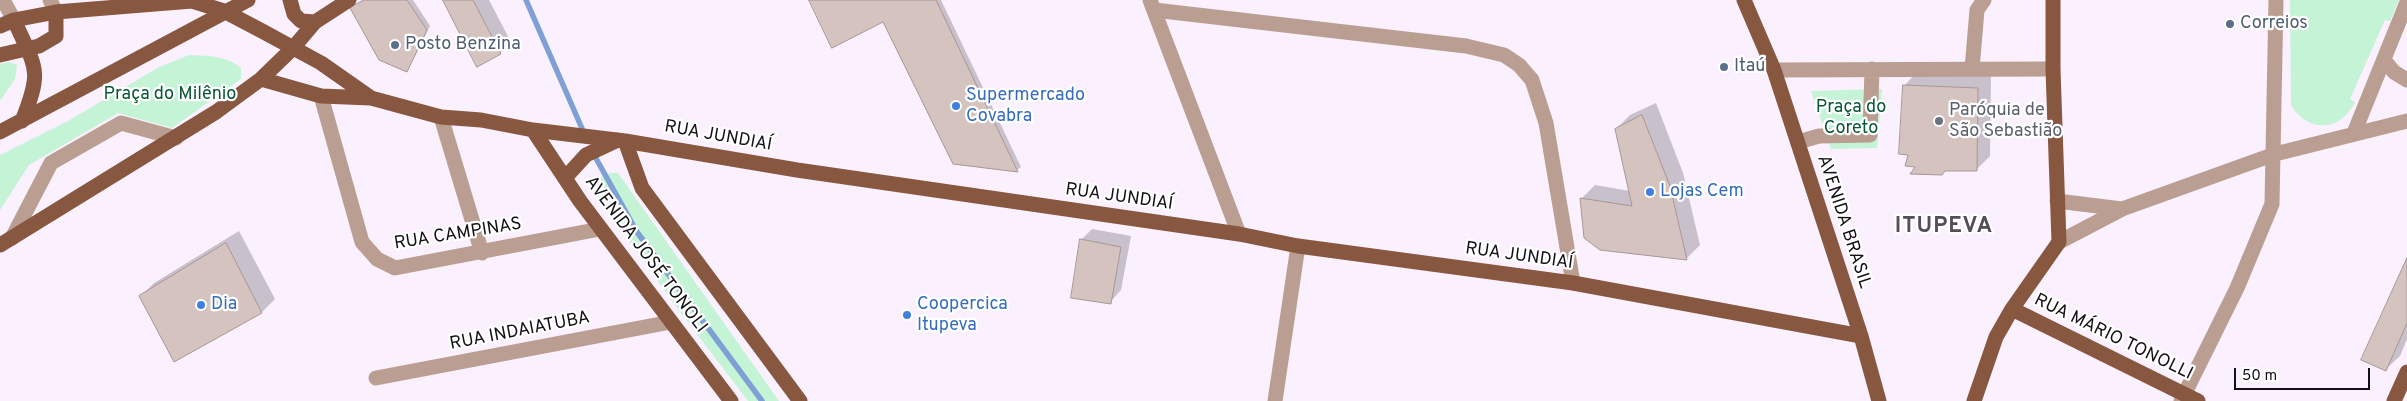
<!DOCTYPE html>
<html>
<head>
<meta charset="utf-8">
<style>
  body { margin:0 }
  #map { position:relative; width:2407px; height:401px; overflow:hidden; background:#faf0fe; font-family:Overpass,sans-serif }
  canvas { display:block }
  .scale { position:absolute; left:2234px; top:368px; width:136px; height:22px; box-sizing:border-box; border:2px solid #131014; border-top:0; padding-left:6px; font-size:15px; line-height:18px; white-space:nowrap; color:#131014; -webkit-text-stroke:4px #fff; paint-order:stroke }
</style>
</head>
<body>
<div id="map">
<canvas width="2407" height="401"></canvas>
<div class="scale">50 m</div>
</div>
<script>
const g = document.querySelector('canvas').getContext('2d');
g.lineJoin = 'round';
function paint(path, color) { g.fillStyle = color; g.fill(path, 'evenodd'); }
function trace(path, color, width, dash) { g.strokeStyle = color; g.lineWidth = width; g.lineCap = dash ? 'butt' : 'round'; g.setLineDash(dash || []); g.stroke(path); }
function write(font, color, halo, rows, align = 'center') {
  g.font = font + ' Overpass,sans-serif'; g.lineWidth = 4.5; g.setLineDash([]); g.textBaseline = 'middle'; g.strokeStyle = halo; g.fillStyle = color; for (const [text, x, y, turn = 0] of rows) {
    g.save(); g.translate(x, y); g.rotate((+turn || 0) * Math.PI / 180); g.textAlign = isNaN(turn) ? turn : align; if (halo) g.strokeText(text, 0, 0); g.fillText(text, 0, 0); g.restore();
  }
}
const green = new Path2D(`
  M2290,0H2399L2390,21L2385,20L2350,99L2355,102C2340,132 2310,133 2291,106Z
  M189,55C208,56 225,55 241,68V79L172,128L118,113L29,165L0,210V155L68,121L159,67Z
  M9,62L17,65L15,79L0,101V64Z
  M1882,89L1877,148L1831,149L1811,91Z
  M611,173H618L779,401H748L674,304L593,190L599,178Z`);
const shadow = new Path2D(`
  M363,0H413L430,26L407,71L351,8Z
  M445,0H489L511,42L500,53Z
  M810,0H941L1021,167L1017,170L954,162L884,21Z
  M1917,72L1991,75L1990,156L1977,169L1917,166L1909,154L1904,86Z
  M1656,103L1683,173L1700,245L1687,258L1600,249L1581,199L1595,185L1630,191L1616,129L1630,115Z
  M1092,229L1131,236L1121,290L1111,301L1081,240Z
  M239,231L275,299L262,312L175,360L141,296L154,283Z
  M2407,261V339L2400,356L2386,369Z`);
const stream = new Path2D(`
  M526,0L584,133
  M593,153L637,232L762,401`);
const building = new Path2D(`
  M364,0H407L427,30L407,72L379,60L350,8Z
  M443,0H473L501,54L477,67Z
  M809,0H936L1018,172L953,164L883,22L832,48Z
  M1903,85L1978,88L1977,171H1945L1942,175L1910,174L1915,167L1905,166L1908,155L1899,154Z
  M1642,115L1670,186L1687,260L1600,250L1584,238L1580,198L1632,206L1615,129Z
  M1080,239L1121,247L1111,304L1071,298Z
  M226,243L262,313L174,362L139,296Z
  M2407,258V323L2386,371L2361,360Z`);
const minor = new Path2D(`
  M3,0L14,20
  M50,0L56,12
  M1150,0L1239,234
  M1154,10L1466,46L1504,55L1519,65L1532,80L1546,123L1573,283
  M2384,60L2394,72L2407,80
  M1972,69L1977,10L1984,0
  M1774,70L2053,69
  M321,96L362,242L377,259L395,268L600,229
  M441,117L482,253
  M2354,133L2407,2
  M1798,142L1819,136L1870,135L1872,69
  M2057,201L2122,209
  M12,238L51,163L121,123L176,138
  M2059,242L2122,209L2275,154L2407,121
  M376,378L671,322
  M1275,401L1298,246
  M2181,401L2237,288L2272,204L2276,0`);
const major = new Path2D(`
  M290,0L294,14L301,21L315,22
  M1744,0L1774,70L1861,336L1879,401
  M14,20C36,69 43,69 22,121
  M0,26L14,20L56,12L192,1L224,11L262,31L321,63L371,98
  M0,55L39,46L56,36V12
  M261,79L321,96L371,98L441,117L481,120L533,130L625,141L797,170L1239,234L1298,246L1573,283L1861,336
  M533,130L580,201L731,401
  M0,132L248,0
  M625,141L642,188L800,401
  M565,178L586,155L618,140
  M0,245L216,112L261,79L293,48L315,22L349,0
  M2012,309L2198,401
  M1974,401L1996,337L2012,309L2059,242L2053,69V0
  M2394,401L2407,372`);
const markers = [
  [2230,24,5,"#5c6f8a"],
  [395,45,5,"#5c6f8a"],
  [1724,67,5,"#5c6f8a"],
  [956,106,5,"#3f7fe0"],
  [1939,121,5,"#6b7280"],
  [1650,192,5,"#3f7fe0"],
  [201,305,5,"#3f7fe0"],
  [907,315,5,"#3f7fe0"]
];
const serviceNames = [
  ["Correios",2240,24],
  ["Posto Benzina",405,45],
  ["Itaú",1734,67]
];
const parkNames = [
  ["Praça do Milênio",170,95],
  ["Praça do",1851,108],
  ["Coreto",1851,129]
];
const shopNames = [
  ["Supermercado",966,96],
  ["Covabra",966,117],
  ["Lojas Cem",1660,192],
  ["Dia",211,305],
  ["Coopercica",917,305],
  ["Itupeva",917,326]
];
const worshipNames = [
  ["Paróquia de",1949,111],
  ["São Sebastião",1949,132]
];
const streetNames = [
  ["RUA JUNDIAÍ",718,137,10],
  ["RUA JUNDIAÍ",1119,198,8],
  ["AVENIDA BRASIL",1843,222,72],
  ["RUA CAMPINAS",458,235,-9],
  ["AVENIDA JOSÉ TONOLI",645,255,53],
  ["RUA JUNDIAÍ",1519,257,8],
  ["RUA INDAIATUBA",520,332,-11],
  ["RUA MÁRIO TONOLLI",2113,338,26]
];
const districtNames = [
  ["ITUPEVA",1944,228]
];
paint(green, '#c4f3d5');
paint(shadow, '#0003');
trace(stream, '#7fa0d4', 5.5);
paint(building, '#d5c3bf');
trace(building, '#a89693', 1);
trace(minor, '#ba9e91', 15);
trace(major, '#875740', 15);
for (const [x, y, r, color] of markers) { const dot = new Path2D(); dot.arc(x, y, r, 0, 2 * Math.PI); g.fillStyle = color; g.fill(dot); trace(dot, '#fff', 2); }
write('18px', '#4e5e75', '#fff', serviceNames, 'left');
write('18px', '#095734', '#fff', parkNames);
write('18px', '#366cbe', '#fff', shopNames, 'left');
write('18px', '#5b616d', '#fff', worshipNames, 'left');
write('18px', '#131014', '#fff', streetNames);
g.letterSpacing = '1px';
write('bold 22px', '#554d59', '#fff', districtNames);
g.letterSpacing = '0px';
</script>
</body>
</html>
